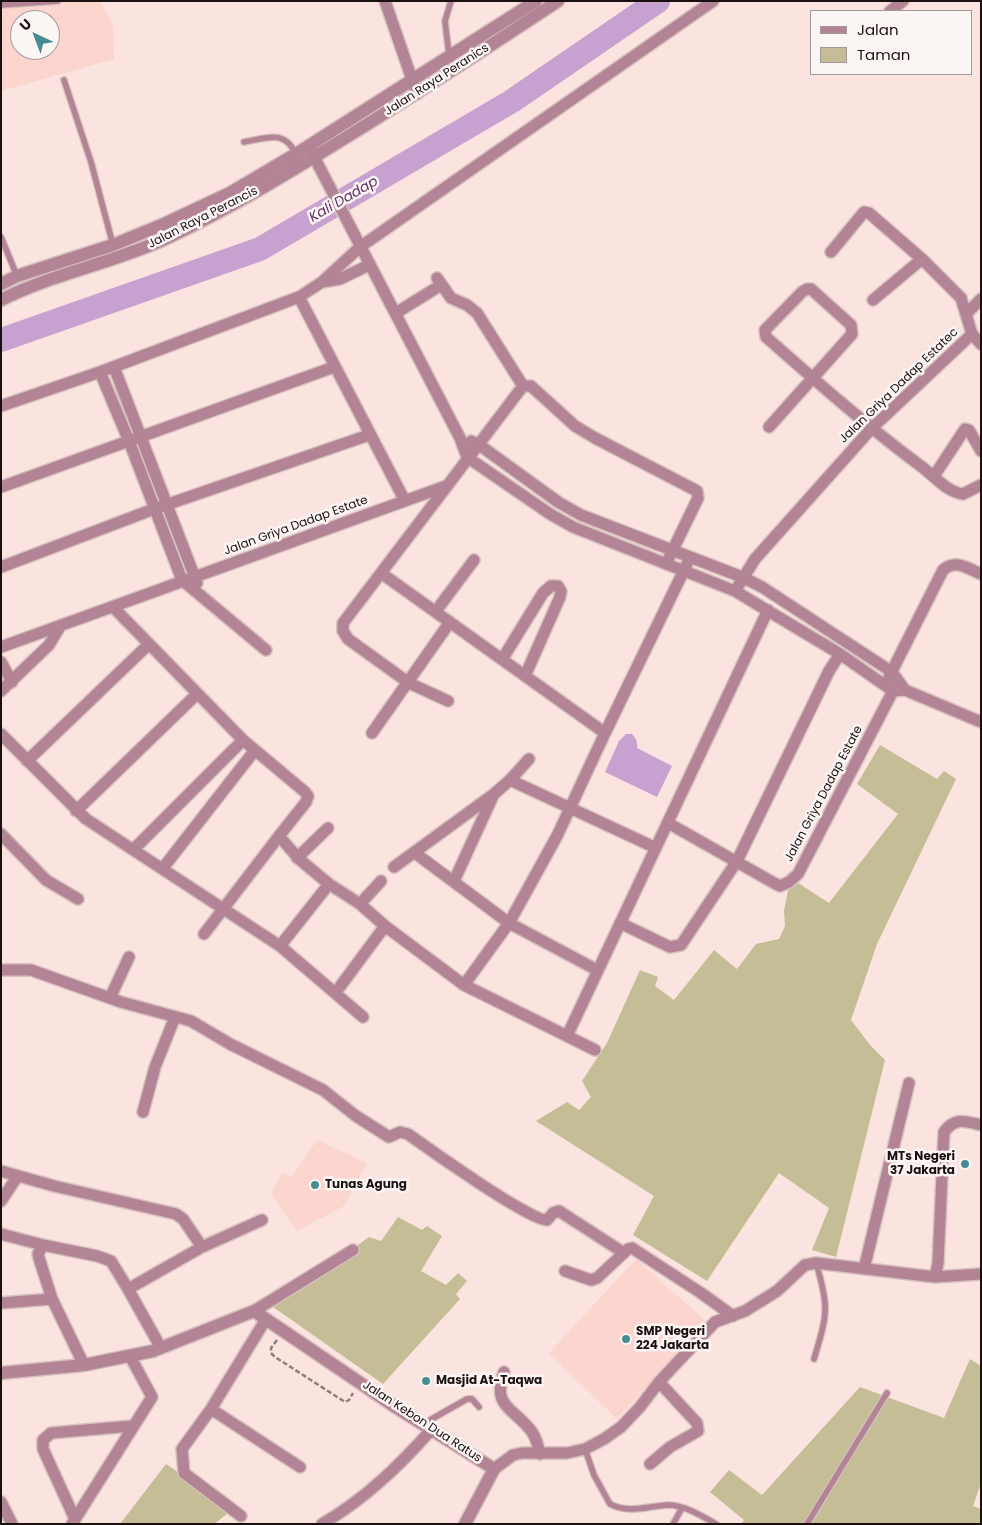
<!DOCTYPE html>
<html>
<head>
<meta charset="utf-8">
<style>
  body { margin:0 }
  #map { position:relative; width:982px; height:1525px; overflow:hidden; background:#fbe3df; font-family:Poppins,sans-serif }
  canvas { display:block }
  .frame { position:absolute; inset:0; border:2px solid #1a100f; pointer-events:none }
  .legend { position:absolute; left:810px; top:10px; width:162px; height:65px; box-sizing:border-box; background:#fbf5f4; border:1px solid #a19998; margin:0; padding:6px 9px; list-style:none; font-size:15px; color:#1a100f }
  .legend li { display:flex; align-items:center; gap:10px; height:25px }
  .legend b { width:25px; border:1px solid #a19998 }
  .north { position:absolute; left:10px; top:10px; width:50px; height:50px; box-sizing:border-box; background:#fbf5f4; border:1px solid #a19998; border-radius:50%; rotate:317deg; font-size:14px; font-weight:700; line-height:20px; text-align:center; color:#1a100f }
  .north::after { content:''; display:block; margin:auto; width:18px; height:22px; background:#458c93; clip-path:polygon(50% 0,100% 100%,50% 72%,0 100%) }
</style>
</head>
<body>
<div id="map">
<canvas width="982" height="1525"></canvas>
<div class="frame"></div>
<ul class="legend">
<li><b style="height:6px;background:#b28495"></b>Jalan</li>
<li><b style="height:14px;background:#c4bd95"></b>Taman</li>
</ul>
<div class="north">U</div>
</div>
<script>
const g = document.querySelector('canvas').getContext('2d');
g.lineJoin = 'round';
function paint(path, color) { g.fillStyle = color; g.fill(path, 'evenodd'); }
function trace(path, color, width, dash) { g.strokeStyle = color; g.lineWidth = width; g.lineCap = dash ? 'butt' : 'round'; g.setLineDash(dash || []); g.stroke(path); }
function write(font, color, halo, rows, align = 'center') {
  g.font = font + ' Poppins,sans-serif'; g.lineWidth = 5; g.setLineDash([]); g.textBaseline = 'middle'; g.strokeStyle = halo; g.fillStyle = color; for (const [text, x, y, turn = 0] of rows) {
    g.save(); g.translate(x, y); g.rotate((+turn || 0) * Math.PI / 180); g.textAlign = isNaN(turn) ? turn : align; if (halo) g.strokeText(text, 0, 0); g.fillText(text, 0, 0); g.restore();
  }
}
const built = new Path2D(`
  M1,1H100L113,25L114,59L1,91ZM20,20H50V50H20Z
  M317,1140L367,1163L344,1206L297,1231L271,1194L282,1173L292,1176Z
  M636,1259L707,1322L617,1419L549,1353Z`);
const green = new Path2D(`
  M880,745L937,779L944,771L956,779L877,944L851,1020L870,1045L885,1060L836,1257L812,1250L829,1208L779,1173L707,1281L633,1235L654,1196L536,1121L567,1102L579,1110L591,1097L582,1081L607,1043L640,970L658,977L655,986L674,1000L714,950L737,969L756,944L779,939L785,926L784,911L789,886L795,881L829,903L898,814L857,784Z
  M398,1217L422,1230L427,1226L442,1236L421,1271L446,1285L458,1273L467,1281L456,1294L460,1299L383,1384L273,1307L369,1237L381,1241Z
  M970,1359L981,1366V1483L973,1506L981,1509V1524H741L744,1520L710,1492L729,1470L762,1495L860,1387L944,1418Z
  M166,1464L232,1510L214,1524H120Z`);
const water = new Path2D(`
  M626,734H632C636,739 638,741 637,748L672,766L657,797L605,772L619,741Z`);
const river = new Path2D(`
  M1,340L260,249L512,101L658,1`);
const path = new Path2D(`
  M277,1340L271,1348V1353L275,1357L345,1402L349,1400L353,1393`);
const service = new Path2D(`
  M1,5L58,1
  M449,55L445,21L451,1
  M64,80L91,162L113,245
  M244,142C267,138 284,129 296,154
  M1,237L17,276
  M814,1359C827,1315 830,1309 816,1263
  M423,1424L467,1399H472L479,1407
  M585,1449L594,1475L610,1504C629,1514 648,1506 668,1505C684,1505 702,1516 716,1524
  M673,1524L682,1508
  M807,1524L887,1393`);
const minor = new Path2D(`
  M385,1L417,94
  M890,11L903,1
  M310,149L460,438L467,457L550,514L573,527L735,591L840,654L893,691L905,690L981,722
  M437,278L451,298L467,305L477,313L523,386
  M322,282L340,279L369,265
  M299,297L405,501
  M873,300L922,259
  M396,313L441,285
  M966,314L981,299
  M972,334L981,344
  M114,367L197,583
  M100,372L129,441L182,580L266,650
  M1,406L100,372L299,297L322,282L360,247L713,1
  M769,427L852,334L851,325L811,289H807L802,292L765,330L766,337C817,382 868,427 922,467C934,476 947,492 963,494L981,485
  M471,441L478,444L558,502L581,515L742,577L762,587L892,672L905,690
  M934,476L965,429L969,430L981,451
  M1,487L334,367
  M1,567L154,509L369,435
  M381,573L605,733L687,564
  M735,591L755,559L871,429L972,334L961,298L922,259L869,213L864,212L831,252
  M113,607L243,740L305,792L308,796L306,802L279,836L299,859L329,884L360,904L385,926L464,985L509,923L557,836L605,733
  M436,611L474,560
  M1,647L446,486
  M503,658L543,593L551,586H558L561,591L560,597L525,676
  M1,662L12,682
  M889,677L943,570C956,559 967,568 981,574
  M1,691L49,645L61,625
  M448,701L409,683L348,639L343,631V623L523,386H531L575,426L595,438L697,491L698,498L666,564
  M372,733L450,622
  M1,734L86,819L280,946L363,1017
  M27,761L148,645
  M510,780L529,759
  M76,811L197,694
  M668,823L774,883L780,886L789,882L798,874L896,685
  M1,834L46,880L78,899
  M134,849L243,740
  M415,853L509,923L597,970
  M297,858L328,828
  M394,867L494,794L510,780L656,848
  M163,868L255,750
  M454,881L493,796
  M360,904L381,881
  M620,923L670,947L681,945L737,861L829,671L840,654
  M204,934L279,836
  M280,946L329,884
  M1,970H31L121,1002L191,1021L230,1044L323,1090L356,1116L389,1137L400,1132L408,1134C426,1147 533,1223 547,1220L553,1213L559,1211L624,1253
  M464,985L567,1036L768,610
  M336,992L385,926
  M110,998L129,957
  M567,1036L595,1050
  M143,1112L155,1067L175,1017
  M1,1171L54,1186L176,1214L183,1219L202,1247L128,1289L111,1261L97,1256L43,1245L38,1254L39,1258L52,1299L1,1303
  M1,1201L17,1177
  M1,1234L43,1245
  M202,1247L262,1220
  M864,1269L909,1083
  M565,1271L591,1280L597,1278L628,1249L632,1248L701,1293L733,1316
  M935,1277L938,1263L944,1132C955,1117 965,1121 981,1125
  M128,1289L161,1348
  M52,1299L84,1365
  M254,1311L353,1250
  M504,1372C491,1408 515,1408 532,1432C537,1439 538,1447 540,1454
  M211,1409L300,1467
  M650,1464L670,1447L698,1431L697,1423L659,1382
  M494,1469L513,1455L522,1453H567L585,1449L604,1439L621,1427L640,1407L659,1382L715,1322L745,1311L777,1291L805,1265L816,1263L935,1277L981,1274
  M1,1502L12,1524
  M241,1516L184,1473L182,1449L211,1409L266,1319
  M75,1519L43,1449V1440L51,1433L132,1426
  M72,1524L152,1397L130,1356
  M322,1524C365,1499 399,1466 432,1429`);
const tertiary = new Path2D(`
  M1,284L17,276L113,245L164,224L230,193L296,154L536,1
  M1,300C54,273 114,263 167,238C229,209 287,174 345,138C416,94 487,48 558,1
  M1,1373L84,1365L153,1351L254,1311L397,1408L494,1469L465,1524`);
const markers = [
  [965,1164,5,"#458c93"],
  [315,1185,5,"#458c93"],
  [626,1339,5,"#458c93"],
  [426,1381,5,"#458c93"]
];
const streetNames = [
  ["Jalan Raya Peranics",437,80,-33],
  ["Jalan Raya Perancis",203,218,-27],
  ["Jalan Griya Dadap Estatec",899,386,-44],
  ["Jalan Griya Dadap Estate",296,526,-20],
  ["Jalan Griya Dadap Estate",824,794,-62],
  ["Jalan Kebon Dua Ratus",422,1422,33]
];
const poiNames = [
  ["MTs Negeri",955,1157,"right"],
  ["37 Jakarta",955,1171,"right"],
  ["Tunas Agung",325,1185],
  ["SMP Negeri",636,1332],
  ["224 Jakarta",636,1346],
  ["Masjid At-Taqwa",436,1381]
];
const waterNames = [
  ["Kali Dadap",344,200,-30]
];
paint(built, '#fbd5ce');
paint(green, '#c4bd95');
paint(water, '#c7a2d0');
trace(river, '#c7a2d0', 24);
trace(service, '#d7c1be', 8);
trace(minor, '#d7c1be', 14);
trace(tertiary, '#d7c1be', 15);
trace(path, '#8f7e7b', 2.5, [5, 2.5]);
trace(service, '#b28495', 5.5);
trace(minor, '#b28495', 11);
trace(tertiary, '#b28495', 12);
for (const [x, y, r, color] of markers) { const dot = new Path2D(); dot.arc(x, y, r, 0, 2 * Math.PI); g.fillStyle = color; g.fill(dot); trace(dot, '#fbf5f4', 2); }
write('12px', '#1a100f', '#fbf5f4', streetNames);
write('bold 12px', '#1a100f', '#fbf5f4', poiNames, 'left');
write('italic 14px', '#60326b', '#fbf5f4', waterNames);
</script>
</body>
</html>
